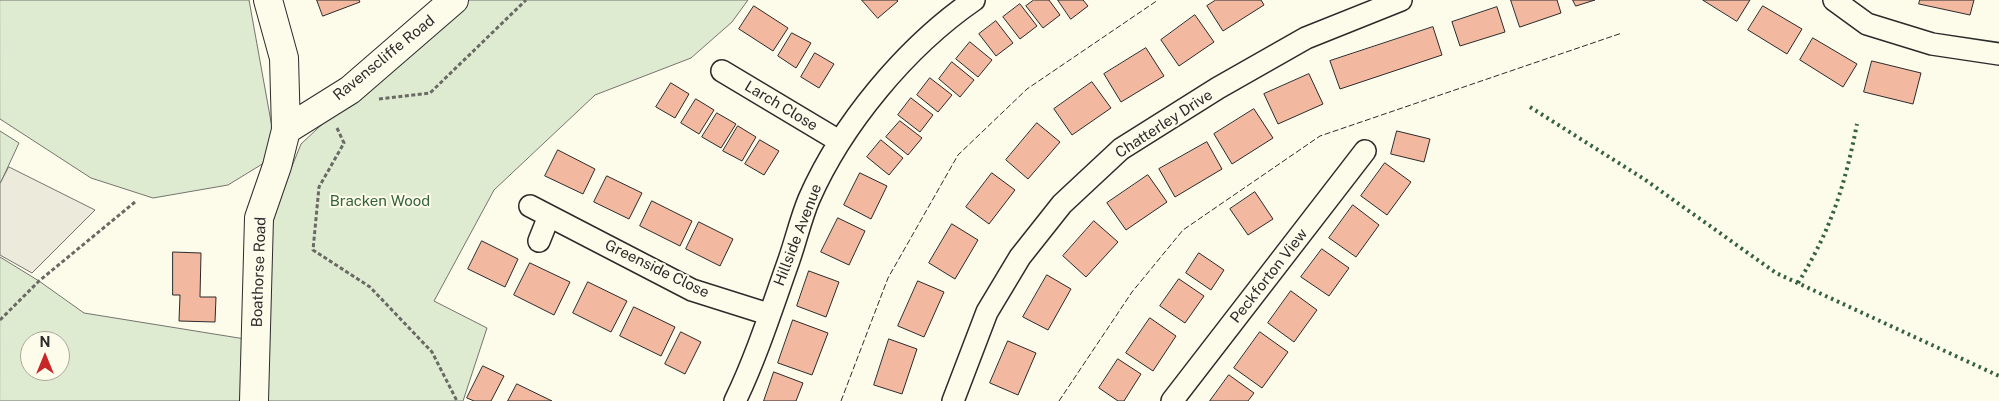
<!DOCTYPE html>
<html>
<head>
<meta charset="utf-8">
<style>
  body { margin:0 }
  #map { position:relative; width:1999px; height:401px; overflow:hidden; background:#fdfbea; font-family:"Public Sans",sans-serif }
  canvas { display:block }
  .north { position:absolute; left:20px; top:331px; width:50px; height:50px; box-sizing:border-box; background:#fdfbea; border:1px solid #a9a89e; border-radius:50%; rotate:0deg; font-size:14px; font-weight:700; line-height:20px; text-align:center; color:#2b2b2b }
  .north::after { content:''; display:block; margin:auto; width:18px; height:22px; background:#c62828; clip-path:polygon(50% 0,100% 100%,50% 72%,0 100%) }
</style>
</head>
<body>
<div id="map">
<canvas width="1999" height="401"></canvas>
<div class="north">N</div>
</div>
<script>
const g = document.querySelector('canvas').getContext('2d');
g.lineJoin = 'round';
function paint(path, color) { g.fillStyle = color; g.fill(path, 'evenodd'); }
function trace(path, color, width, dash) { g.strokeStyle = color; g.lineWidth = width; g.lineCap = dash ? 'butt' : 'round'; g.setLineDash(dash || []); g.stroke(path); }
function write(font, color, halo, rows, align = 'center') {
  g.font = font + ' "Public Sans",sans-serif'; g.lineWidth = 4; g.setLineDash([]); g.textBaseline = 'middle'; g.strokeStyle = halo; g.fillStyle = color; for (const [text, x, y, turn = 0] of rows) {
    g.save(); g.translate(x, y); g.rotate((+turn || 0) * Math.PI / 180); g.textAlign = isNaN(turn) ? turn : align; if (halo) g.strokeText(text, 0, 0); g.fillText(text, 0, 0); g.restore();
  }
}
const green = new Path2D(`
  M0,0H249L277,155L228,185L153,198L91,178L0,119Z
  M469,0H748L732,22L691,58L595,95L494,190L434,301L487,328L463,401H266L272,216L301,144L331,116Z
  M0,131L19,143L0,184Z
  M0,257L39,281L84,313L245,339V401H0ZM30,341H60V371H30Z`);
const parking = new Path2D(`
  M9,167L95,210L32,273L0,255V184Z`);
const building = new Path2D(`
  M317,0H359L360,2L323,16Z
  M862,0H897L898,1L878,18Z
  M1034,0H1049L1060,15L1043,28L1026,6Z
  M1058,0H1083L1088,6L1071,19Z
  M1216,0H1261L1264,5L1223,31L1207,6Z
  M1511,0H1557L1561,13L1520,27Z
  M1573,0H1595L1576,6Z
  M1703,0H1750L1737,21Z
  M1920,0H1974L1970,15L1919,4Z
  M1020,4L1037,26L1020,39L1003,17Z
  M754,6L788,28L773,51L739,29Z
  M1763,6L1802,29L1787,54L1748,30Z
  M1497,7L1505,32L1460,46L1452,22Z
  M1195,15L1214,42L1179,66L1161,40Z
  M996,21L1013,43L996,56L979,34Z
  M1433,27L1442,55L1340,89L1330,61Z
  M792,33L811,43L796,68L778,56Z
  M1813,38L1857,64L1843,87L1800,60Z
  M970,42L992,60L978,77L956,59Z
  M1146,48L1164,76L1121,102L1104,74Z
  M815,53L834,64L819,88L801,77Z
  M1872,61L1921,73L1913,104L1864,92Z
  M952,62L974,80L960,97L939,79Z
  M1309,74L1323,104L1278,124L1264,94Z
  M930,78L952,95L938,112L917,95Z
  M1092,82L1111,108L1072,135L1054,109Z
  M671,83L689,94L675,118L656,107Z
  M911,98L933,115L920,132L898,115Z
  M696,99L714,110L699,134L681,123Z
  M1254,109L1273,138L1232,164L1214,134Z
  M717,113L736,124L721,148L702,137Z
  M900,121L922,138L908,155L886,137Z
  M1037,123L1060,142L1028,179L1006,160Z
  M738,126L756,137L742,161L723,151Z
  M1397,131L1430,139L1424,162L1391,154Z
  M760,140L779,151L764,175L745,164Z
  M881,140L903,158L889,175L867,157Z
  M1207,142L1222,169L1175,197L1159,169Z
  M558,150L595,169L583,194L545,176Z
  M1385,163L1411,182L1387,215L1361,196Z
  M860,173L887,186L871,219L844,205Z
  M992,173L1015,190L989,224L966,207Z
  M1148,175L1167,202L1126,230L1107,203Z
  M607,176L642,193L629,219L594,202Z
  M1255,192L1273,219L1248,235L1230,209Z
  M652,201L692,221L680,246L640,226Z
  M1353,205L1379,225L1356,257L1329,238Z
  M838,218L865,231L849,265L821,252Z
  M1094,221L1118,242L1086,277L1063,256Z
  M699,222L733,239L720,266L686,249Z
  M952,224L978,240L955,279L929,263Z
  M482,241L518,259L505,287L468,269Z
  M1322,249L1349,268L1329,296L1301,277Z
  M173,252L201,253L200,297H216L215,322L179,321L180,295H173Z
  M1199,253L1224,270L1211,290L1186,273Z
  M530,263L570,282L554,315L514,295Z
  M809,271L839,282L826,317L797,306Z
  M1047,275L1071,289L1048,330L1023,317Z
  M1179,279L1204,296L1185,323L1160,306Z
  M918,281L944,292L924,337L898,326Z
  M588,282L627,301L611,332L573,313Z
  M1291,291L1317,310L1294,342L1268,323Z
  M634,307L675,327L661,356L620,336Z
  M1150,318L1176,336L1153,371L1126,353Z
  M793,320L828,333L812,375L778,363Z
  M681,332L701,342L685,374L665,364Z
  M1260,332L1288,352L1262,388L1234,368Z
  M889,339L917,349L902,394L874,385Z
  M1008,341L1036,353L1018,395L990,383Z
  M1118,359L1141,374L1124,401H1118L1099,388Z
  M483,366L504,376L491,401H474L467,398Z
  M774,372L803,383L796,401H764Z
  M1229,375L1254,393L1248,401H1210Z
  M517,384L552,401H508Z`);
const path = new Path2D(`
  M379,99L430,93L526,0
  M337,128L344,143L319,187L313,250L370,287L432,352L457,401
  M0,320L39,281L135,202`);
const street = new Path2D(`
  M1834,0L1867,24L1932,44L1999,54
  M722,71L839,141
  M530,206L692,290L768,314
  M539,241L549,216
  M735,401C756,358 773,305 789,260C796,240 801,218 809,199C842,124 906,47 974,0
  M953,401L987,312L1020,257L1062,204L1121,149L1218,88L1306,38L1401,0
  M1172,401L1365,151`);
const secondary = new Path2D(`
  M286,130L350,90L454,0
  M254,401L259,218L277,166L286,130L284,58L268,0`);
const hedge = new Path2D(`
  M1530,107L1644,179L1776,273L1999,376
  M1798,283C1831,230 1845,185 1857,124`);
const fence = new Path2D(`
  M841,401L888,278L958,155L1027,89L1158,0
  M1059,401L1132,292L1183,230L1320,136L1622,33`);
const streetNames = [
  ["Ravenscliffe Road",384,58,-39],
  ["Larch Close",781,106,31],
  ["Chatterley Drive",1164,124,-33],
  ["Hillside Avenue",798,235,-69],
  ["Greenside Close",657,269,26],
  ["Boathorse Road",259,272,-88],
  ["Peckforton View",1269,276,-52]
];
const parkNames = [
  ["Bracken Wood",380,201]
];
paint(green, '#deebd1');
trace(green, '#74746e', 1);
paint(parking, '#eceadb');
trace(parking, '#74746e', 1);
paint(building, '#f2b8a0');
trace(building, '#2b2b2b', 1);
trace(street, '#2b2b2b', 24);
trace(secondary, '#2b2b2b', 30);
trace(path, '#6a6964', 3, [4, 2.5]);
trace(street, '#fdfbea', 21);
trace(secondary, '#fdfbea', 28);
trace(hedge, '#34623c', 4, [2.5, 4]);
trace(fence, '#2b2b2b', 1, [6, 2.5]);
write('15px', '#2b2b2b', '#fdfbea', streetNames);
write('15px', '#34623c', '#fdfbea', parkNames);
</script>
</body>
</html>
